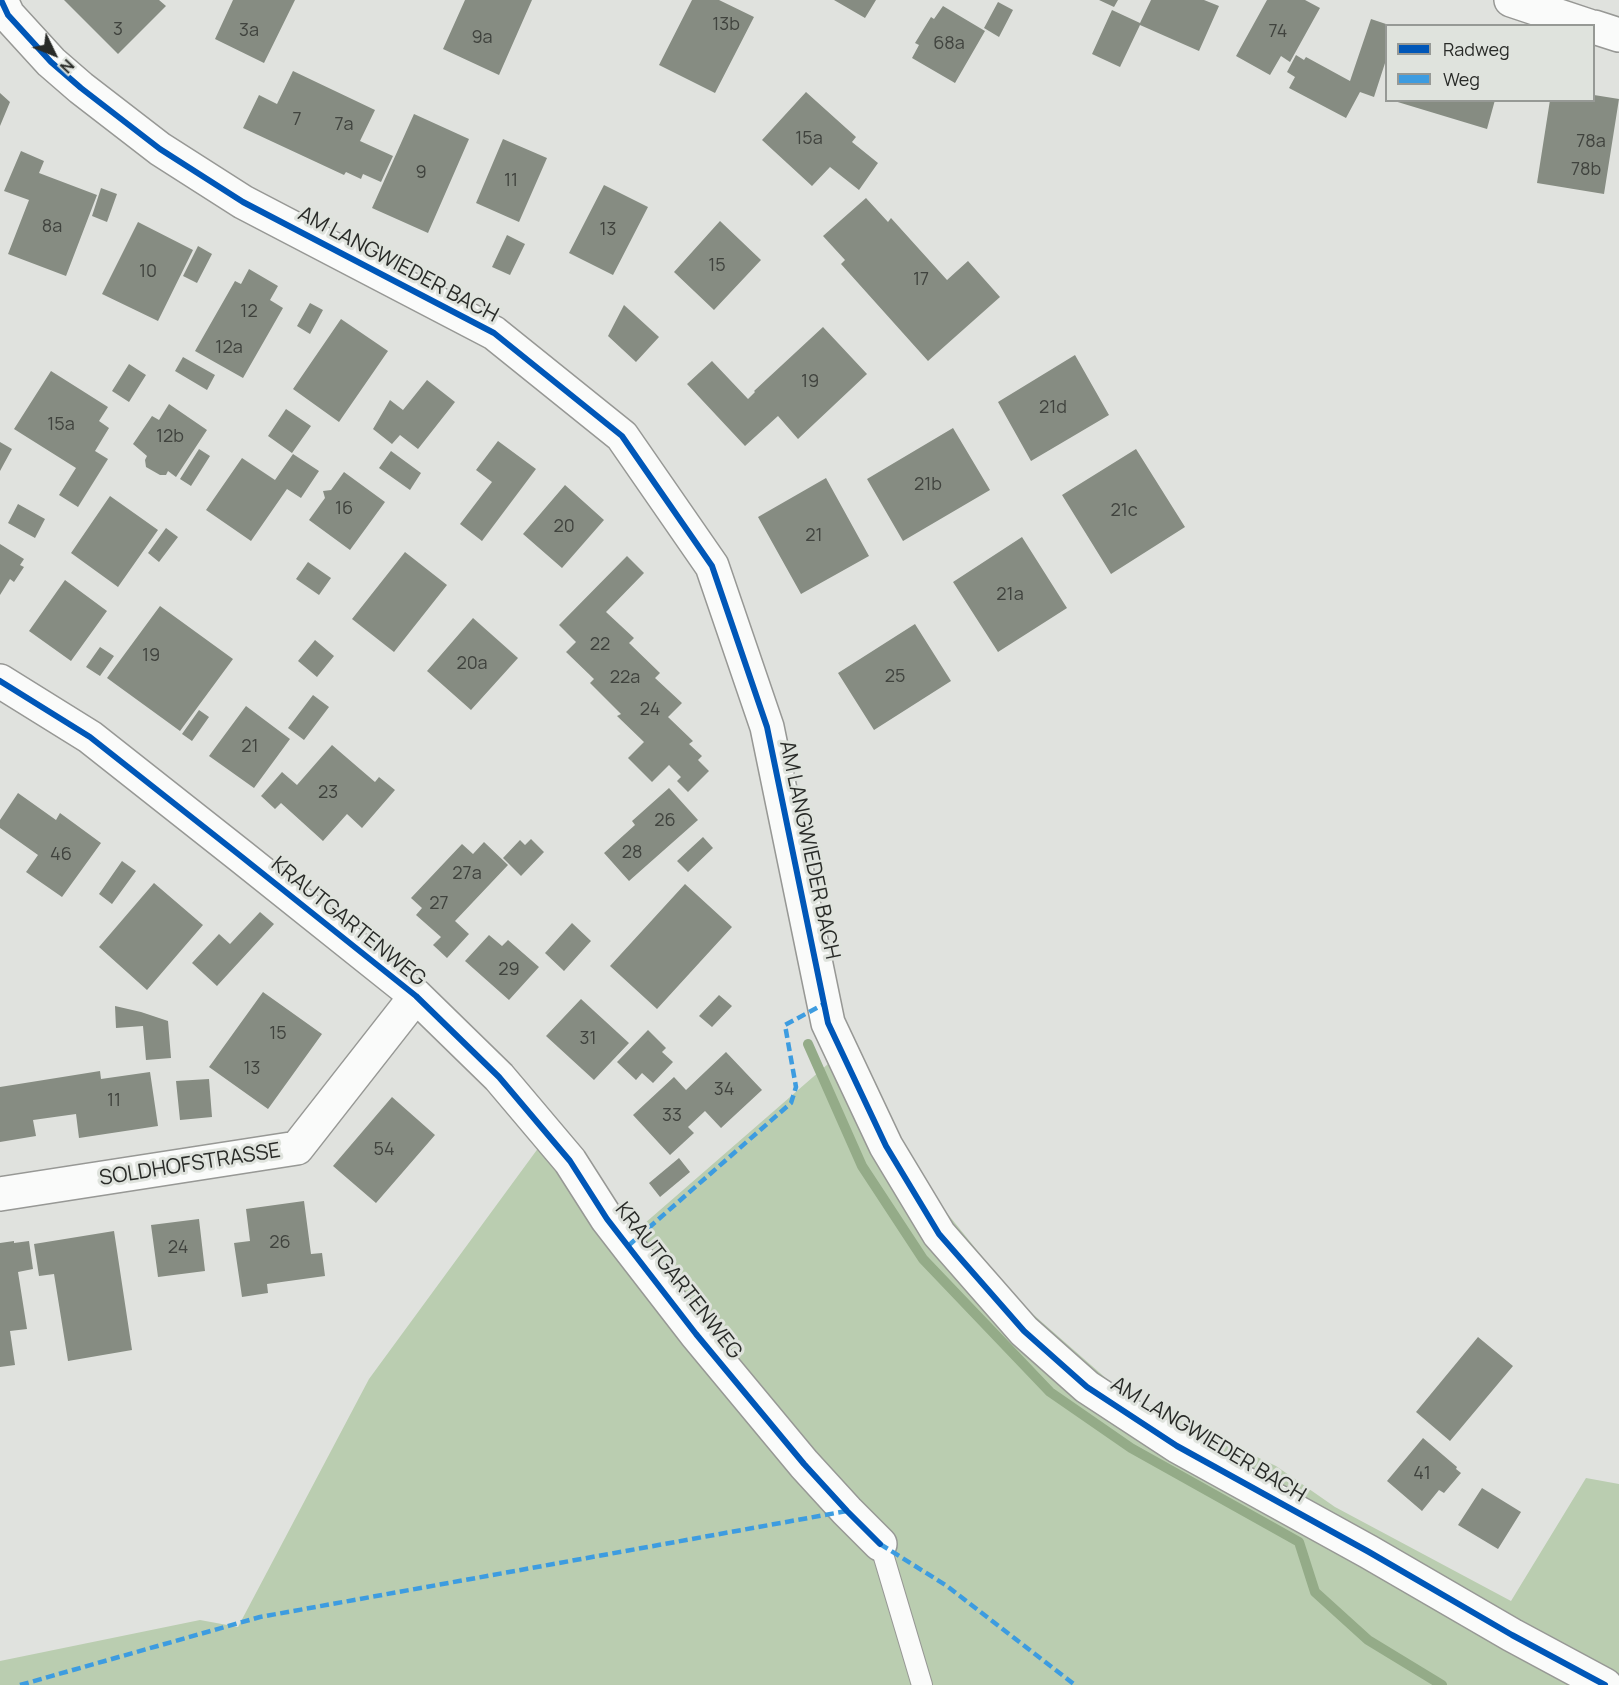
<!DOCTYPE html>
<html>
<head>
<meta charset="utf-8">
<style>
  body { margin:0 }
  #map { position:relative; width:1619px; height:1685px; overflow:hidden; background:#e0e2de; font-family:Manrope,sans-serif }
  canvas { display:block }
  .legend { position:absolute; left:1385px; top:24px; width:210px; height:78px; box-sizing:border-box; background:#dfe3dd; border:2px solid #969995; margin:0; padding:8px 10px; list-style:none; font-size:18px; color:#292b28 }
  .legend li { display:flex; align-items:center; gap:12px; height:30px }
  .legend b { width:30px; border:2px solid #969995 }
  .north { position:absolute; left:24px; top:24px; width:60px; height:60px; -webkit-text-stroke:4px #dfe3dd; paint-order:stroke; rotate:133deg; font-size:16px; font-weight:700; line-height:24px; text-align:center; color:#292b28 }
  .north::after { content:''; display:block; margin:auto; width:21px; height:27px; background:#292b28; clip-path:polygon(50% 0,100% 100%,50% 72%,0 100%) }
</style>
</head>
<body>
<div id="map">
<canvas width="1619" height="1685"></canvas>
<ul class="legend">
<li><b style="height:8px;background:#0057b8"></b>Radweg</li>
<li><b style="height:8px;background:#3d9ce0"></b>Weg</li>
</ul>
<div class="north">N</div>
</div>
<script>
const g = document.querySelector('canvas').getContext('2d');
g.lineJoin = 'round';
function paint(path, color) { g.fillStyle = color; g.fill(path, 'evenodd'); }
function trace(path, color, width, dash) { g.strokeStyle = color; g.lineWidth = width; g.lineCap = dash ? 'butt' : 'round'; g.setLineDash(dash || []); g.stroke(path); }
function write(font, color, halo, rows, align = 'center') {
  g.font = font + ' Manrope,sans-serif'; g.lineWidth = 6; g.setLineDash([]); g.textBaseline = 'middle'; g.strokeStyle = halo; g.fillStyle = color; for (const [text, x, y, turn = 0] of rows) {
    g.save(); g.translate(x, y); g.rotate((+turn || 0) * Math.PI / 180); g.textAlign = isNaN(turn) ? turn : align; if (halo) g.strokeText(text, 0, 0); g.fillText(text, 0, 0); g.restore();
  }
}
const green = new Path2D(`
  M851,1044L925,1186L1019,1302L1124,1394L1276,1466L1335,1507L1511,1601L1586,1478L1619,1484V1685H0V1661L200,1620L238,1627L369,1379L539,1147L614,1250Z`);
const stream = new Path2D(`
  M808,1044L862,1166L923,1259L1050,1392L1131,1448L1299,1542L1315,1592L1368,1640L1442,1685`);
const building = new Path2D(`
  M64,0H159L166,6L118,54Z
  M233,0H295L264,63L215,39Z
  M465,0H532L499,75L443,49Z
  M692,0H719L754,17L715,93L659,65Z
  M834,0H876L865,18Z
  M1099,0H1118L1114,7Z
  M1151,0H1204L1219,6L1199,51L1140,25L1120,67L1092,54L1112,10L1140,23Z
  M1267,0H1305L1320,8L1290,62L1281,56L1270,75L1236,56Z
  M998,2L1013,10L999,37L984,28Z
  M943,6L985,31L955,83L912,58L919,45L915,43L931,17L934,19Z
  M1371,19L1386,24V60L1374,97L1360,92L1346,118L1289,88L1295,77L1287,72L1296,55L1304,60L1306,57L1350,81Z
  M293,71L375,110L360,141L393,156L381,182L363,174L361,179L346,172L344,175L243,128L259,95L277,104Z
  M806,92L856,137L852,142L878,163L859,190L830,167L812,186L762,140Z
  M0,93L10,102L0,126Z
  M1594,95L1619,99L1604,194L1537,183L1550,100H1594Z
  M1391,100H1495L1487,129Z
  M414,114L469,139L428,233L372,208Z
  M503,139L547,158L519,222L476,203Z
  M21,151L44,161L39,173L97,195L66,276L8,254L29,200L4,191Z
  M604,185L648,207L613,275L569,253Z
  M101,188L117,194L107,222L92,216Z
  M866,198L888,222L891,218L947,280L968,261L1000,297L928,361L841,264L845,260L823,236Z
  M720,221L761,260L714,310L674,272Z
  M138,222L193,250L158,321L102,294Z
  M507,235L525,244L510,275L492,267Z
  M198,246L212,254L197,283L183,276Z
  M249,269L278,286L270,300L283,308L243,378L195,351L235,281L241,284Z
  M310,303L323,310L310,334L297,326Z
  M624,305L659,337L636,362L608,336Z
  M341,319L388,351L339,422L293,389Z
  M823,327L867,374L798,439L778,416L745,446L687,384L712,361L748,399L755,392L754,391Z
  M1075,355L1109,415L1031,461L998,402Z
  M183,357L215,375L207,390L175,371Z
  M129,364L146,375L129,402L112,391Z
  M51,371L108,407L99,421L109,428L95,451L108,459L78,507L59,495L76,468L14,429Z
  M427,380L455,402L418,449L400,435L392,444L373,429L390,400L403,410Z
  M169,404L207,430L176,477L168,471L166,475H160L146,467L145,460L147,456L133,444L152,416L159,420Z
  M286,409L311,426L292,453L268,436Z
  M953,428L990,490L903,541L867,479Z
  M498,441L536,469L482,541L460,524L492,482L476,470Z
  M0,442L12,449L0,471Z
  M199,449L210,456L191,486L180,479Z
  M1136,449L1185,527L1111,574L1062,495Z
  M391,451L421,473L410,490L379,468Z
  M293,454L319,471L301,498L287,489L251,541L206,510L242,458L275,480Z
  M344,472L385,502L350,550L309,520L325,498L323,491L331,490Z
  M826,478L869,556L801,594L758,517Z
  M565,485L604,520L562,568L523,534Z
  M110,496L158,530L118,587L71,553Z
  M18,504L45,519L35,538L8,523Z
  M166,528L178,537L159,562L148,553Z
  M1022,537L1067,608L998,652L953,582Z
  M0,544L24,559L20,565L24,567L14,582L10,579L0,595Z
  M405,552L447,585L394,652L352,619Z
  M627,556L644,573L606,612L634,638L629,643L660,673L655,678L682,703L668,717L693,741L689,744L702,756L698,760L709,771L688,792L677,781L681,777L669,765L652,782L628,758L644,742L617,716L621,714L590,683L594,679L566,652L576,642L559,625Z
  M308,562L331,578L319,595L296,579Z
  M65,580L107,611L71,661L29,631Z
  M160,606L233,659L180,731L107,678Z
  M473,618L518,658L471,710L427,671Z
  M915,624L951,681L874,730L838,673Z
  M315,640L334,656L317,677L298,661Z
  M100,647L114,656L100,676L86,667Z
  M313,695L329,707L304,740L288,728Z
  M246,706L290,739L254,788L209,756Z
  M199,710L209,717L192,741L182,734Z
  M332,745L375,782L379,777L395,790L362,828L347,814L323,841L281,803L275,809L261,796L282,772L297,785Z
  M669,788L698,820L629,881L604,853L635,825L632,821Z
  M18,793L56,820L60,813L101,843L62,897L26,872L38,855L0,828V820Z
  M703,837L713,848L688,872L677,861Z
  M531,839L544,852L521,876L503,858L520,840L525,845Z
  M484,842L508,865L455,921L469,934L447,958L433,945L441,937L416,915L422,908L411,898L462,844L473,854Z
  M122,861L136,871L112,904L99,894Z
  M154,883L203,925L147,990L99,947Z
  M685,884L732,927L657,1009L610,966Z
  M260,912L274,924L217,986L192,963L219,934L230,944Z
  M572,923L591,941L564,971L545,953Z
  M489,935L502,946L508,940L539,967L509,1000L465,961Z
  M263,992L322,1034L268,1109L209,1067Z
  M719,995L732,1006L712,1027L699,1016Z
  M581,999L629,1043L594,1080L546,1036Z
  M115,1006L141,1012L168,1021L171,1058L146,1060L143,1026L116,1028Z
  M648,1030L666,1048L662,1052L673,1062L653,1083L642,1073L636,1080L617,1062Z
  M726,1052L762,1090L721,1128L705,1111L688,1127L694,1133L670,1155L633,1115L674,1077L686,1090Z
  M100,1071L101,1079L150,1072L158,1126L79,1138L76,1114L33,1120L36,1136L0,1142V1087Z
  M209,1079L212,1117L180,1120L176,1081Z
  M392,1097L435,1135L376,1203L333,1166Z
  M679,1158L690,1172L660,1197L649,1183Z
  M304,1201L311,1254L322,1253L325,1276L267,1284L268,1293L242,1297L234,1243L250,1241L246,1209Z
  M199,1219L205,1271L158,1277L151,1225Z
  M114,1231L132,1350L68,1361L54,1274L39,1276L34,1244Z
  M14,1241V1243L29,1241L33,1269L18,1272L27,1329L10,1331L15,1365L0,1367V1243Z
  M1478,1337L1513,1366L1450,1441L1416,1412Z
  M1423,1438L1457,1467L1456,1469L1461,1473L1444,1493L1439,1490L1422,1511L1387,1481Z
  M1482,1488L1521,1512L1498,1549L1458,1525Z`);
const service = new Path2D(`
  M880,1544L922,1685`);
const minor = new Path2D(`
  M1,0L8,15L51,62L81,88L160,149L243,202L494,333L622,436L712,566L767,727L828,1023L886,1146L939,1234L1024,1331L1087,1387L1177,1446L1369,1552L1512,1635L1605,1685
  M0,681L90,737L242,857L416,996L499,1077L570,1161L607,1219L696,1334L804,1464L847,1511L880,1544
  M0,1194L297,1148L416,996`);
const secondary = new Path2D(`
  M1511,0L1589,26
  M1594,27L1619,35`);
const quiet = new Path2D(`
  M628,1246L791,1103L796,1087L785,1025L824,1004
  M880,1544L947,1586L1075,1685
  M20,1685L260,1617L847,1511`);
const cycleway = new Path2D(`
  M1,0L8,15L51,62L81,88L160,149L243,202L494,333L622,436L712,566L767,727L828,1023L886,1146L939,1234L1024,1331L1087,1387L1177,1446L1369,1552L1512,1635L1605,1685
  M0,681L90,737L242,857L416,996L499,1077L570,1161L607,1219L696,1334L804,1464L847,1511L880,1544`);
const numberNames = [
  ["13b",726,25],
  ["3",118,30],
  ["3a",249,31],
  ["74",1278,32],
  ["9a",482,38],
  ["68a",949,44],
  ["7",297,120],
  ["7a",344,125],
  ["15a",809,139],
  ["78a",1591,142],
  ["78b",1586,170],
  ["9",421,173],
  ["11",511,181],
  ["8a",52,227],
  ["13",608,230],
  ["15",717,266],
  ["10",148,272],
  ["17",921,280],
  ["12",249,312],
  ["12a",229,348],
  ["19",810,382],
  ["21d",1053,408],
  ["15a",61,425],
  ["12b",170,437],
  ["21b",928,485],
  ["16",344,509],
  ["21c",1124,511],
  ["20",564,527],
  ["21",814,536],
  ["21a",1010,595],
  ["22",600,645],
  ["19",151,656],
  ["20a",472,664],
  ["25",895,677],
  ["22a",625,678],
  ["24",650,710],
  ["21",250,747],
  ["23",328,793],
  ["26",665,821],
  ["28",632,853],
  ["46",61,855],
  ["27a",467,874],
  ["27",439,904],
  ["29",509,970],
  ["15",278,1034],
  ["31",588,1039],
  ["13",252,1069],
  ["34",724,1090],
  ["11",114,1101],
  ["33",672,1116],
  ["54",384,1150],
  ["26",280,1243],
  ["24",178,1248],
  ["41",1422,1474]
];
const streetNames = [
  ["AM LANGWIEDER BACH",398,265,28],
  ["AM LANGWIEDER BACH",809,850,78],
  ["KRAUTGARTENWEG",348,922,39],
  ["SOLDHOFSTRASSE",190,1165,-9],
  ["KRAUTGARTENWEG",678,1281,52],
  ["AM LANGWIEDER BACH",1208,1440,31]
];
paint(green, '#bacdb0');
trace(stream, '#94ab88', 10);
paint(building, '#868c82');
trace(service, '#979895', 22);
trace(minor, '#979895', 36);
trace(secondary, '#979895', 36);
trace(service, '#fafbfa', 20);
trace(minor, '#fafbfa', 33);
trace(secondary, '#fafbfa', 33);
trace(quiet, '#3d9ce0', 4.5, [9, 4.5]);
trace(cycleway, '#0057b8', 6);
write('18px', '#40433e', null, numberNames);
write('21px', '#292b28', '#dfe3dd', streetNames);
</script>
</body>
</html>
